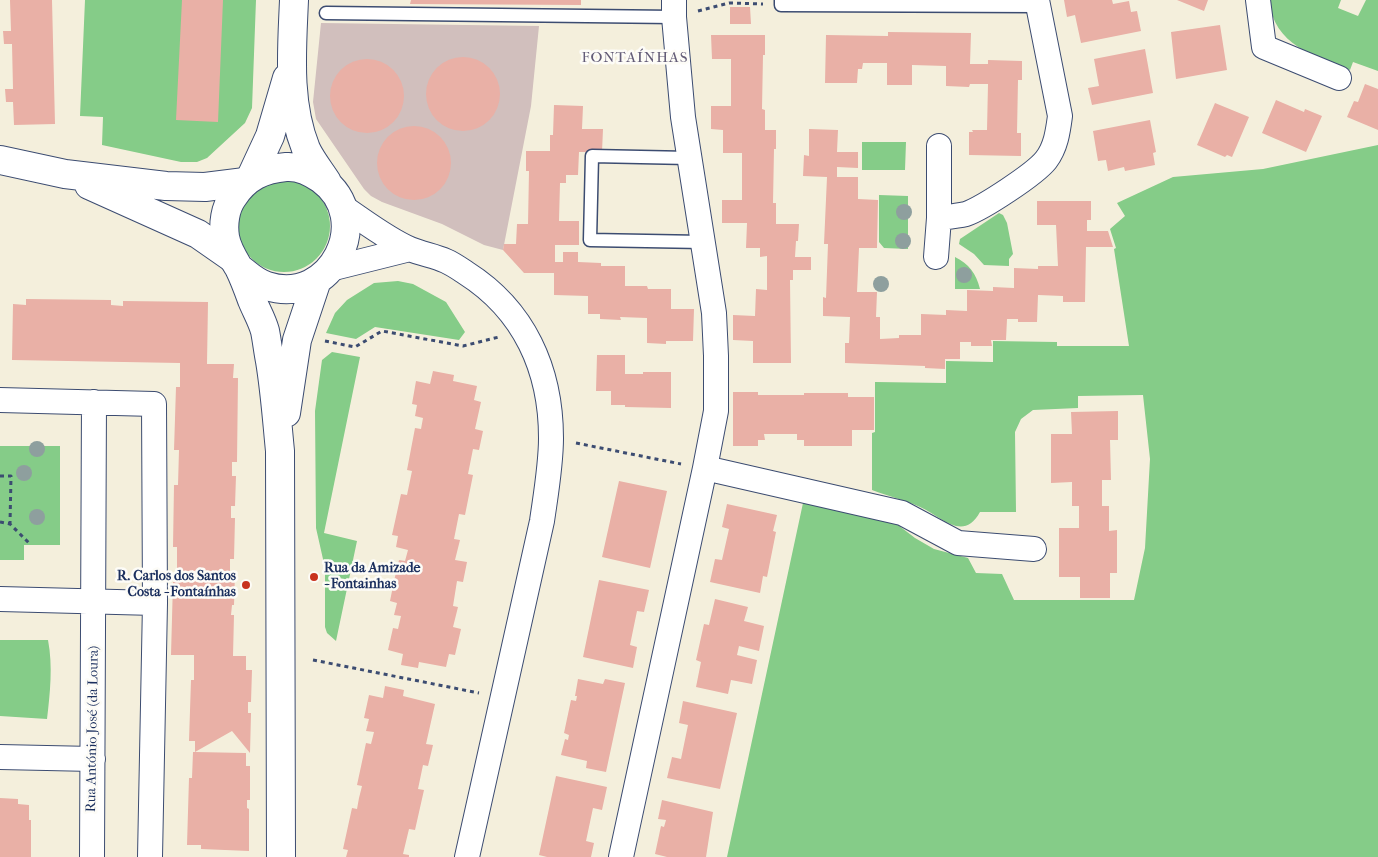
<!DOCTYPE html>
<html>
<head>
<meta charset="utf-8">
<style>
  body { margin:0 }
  canvas { display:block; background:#f4efdc }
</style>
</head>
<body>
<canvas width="1378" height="857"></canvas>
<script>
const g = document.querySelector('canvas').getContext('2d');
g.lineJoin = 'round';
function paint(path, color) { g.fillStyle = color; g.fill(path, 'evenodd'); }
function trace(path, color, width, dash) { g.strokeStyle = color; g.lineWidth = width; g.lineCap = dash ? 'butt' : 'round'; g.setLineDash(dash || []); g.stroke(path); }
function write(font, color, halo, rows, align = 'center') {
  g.font = font + ' "IM FELL French Canon",serif'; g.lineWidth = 5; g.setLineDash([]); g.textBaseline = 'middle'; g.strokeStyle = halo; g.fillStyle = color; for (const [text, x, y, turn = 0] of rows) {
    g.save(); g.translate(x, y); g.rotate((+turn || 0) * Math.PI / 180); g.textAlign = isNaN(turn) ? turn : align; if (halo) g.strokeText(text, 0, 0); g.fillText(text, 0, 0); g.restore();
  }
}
const industrial = new Path2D(`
  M321,23L539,26L531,106L503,250L484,245L442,224L382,202L371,196L364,189L316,119L313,102Z`);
const green = new Path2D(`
  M85,0H256L252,108L245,123L207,158L197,162H181L102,145L103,117L80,116Z
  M1269,0H1341L1338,8L1358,16L1366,0H1378V71L1353,62L1350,70C1314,55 1274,46 1269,0Z
  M862,142H906L905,170H862Z
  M1378,145V857H727L803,503L877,519L898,525L915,538L934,549L968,558L976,573L1002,574L1014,600H1134L1145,548L1150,459L1143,395L1078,396V408L1033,410L1021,419L1015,432L1016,512H980C963,543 941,516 920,507C905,500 888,496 872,490V433L875,432V382L946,383V361L993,362V341L1057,342V346H1129L1114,249L1116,248L1110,229L1125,216L1117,203L1173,177L1263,169Z
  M238 226a46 46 0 1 1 92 0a46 46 0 1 1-92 0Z
  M879,195L908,196V249L884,248L879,242Z
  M999,213L1003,215L1007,223L1013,254L1009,259V266L984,265L974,254L959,244L960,239Z
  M955,257C969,264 976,273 980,289H955Z
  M398,281L413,284L446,302L465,332L459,340L375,327L356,339L326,333L335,313L347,300L374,283Z
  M332,352L360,357L324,533L357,541L336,641L327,633L325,627V568L316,528L315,411L322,360Z
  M0,446H60V545H24V560H0Z
  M0,640H48C53,666 50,693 47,719L0,716Z`);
const building = new Path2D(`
  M10,0H52L55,124L14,125L13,102H6L5,89H13L12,44H4L3,31H11Z
  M182,0H223L218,122L176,120Z
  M411,0H581V5L410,4Z
  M1064,0H1112L1113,4L1129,1L1131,12L1137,11L1141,31L1081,43L1075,15L1067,17Z
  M1177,0H1208L1204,11Z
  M730,7H750L751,24H730Z
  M1220,25L1227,70L1176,79L1171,32Z
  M888,32L971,33L970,64H988V60L1022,61V80H1018L1017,133H1021V156L969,155V132H973L972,130H987L988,84H970L969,87L946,86V66L912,65V85H887V63H863L862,69H858L857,83H825L826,35L888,36Z
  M711,35H765V55H763L762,109L765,110V130H776V149H774L773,203H776V224H799L798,241H796L795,257H811V270H793V280H790L791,363H753V341L733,340V315L755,316L756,289L767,290V256L760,257V248H746L747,223H722V200H742V153H723V130L711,129V106H731V59H712Z
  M1145,49L1153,93L1092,105L1088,88L1099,86L1094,59Z
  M426 94a37 37 0 1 1 74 0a37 37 0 1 1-74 0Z
  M330 96a37 37 0 1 1 74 0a37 37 0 1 1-74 0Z
  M1365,84L1378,89V130L1347,117L1354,101L1358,102Z
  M1276,100L1304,112L1305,109L1322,116L1306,152L1262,133Z
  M1215,103L1249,117L1232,157L1227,155L1225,157L1197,145Z
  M554,105L583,106L582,129H603L602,152H579L578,175H566V183H560L559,221H579V245H555V262H563V252H578V262L601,263V266H625V286H647L648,289H671V309H694L693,341H666V344L647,343V318L620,317L621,320L600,319V314H588V296L554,295V273H524L503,250L504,244H516L517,224H528L529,171H526V151H550V135H553Z
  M1150,120L1156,152L1153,153L1155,165L1125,171L1124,167L1108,171L1106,160L1098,161L1093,131Z
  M377 163a37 37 0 1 1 74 0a37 37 0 1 1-74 0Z
  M809,129L838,130L837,152H858V168L837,167V177H858V199L878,200L877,248H859L857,292H877L876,317H880V339L899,338V335H921V314L946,315V310L967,311V290L993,291V287L1014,288V268L1038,269V266H1058L1056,225H1037V201H1091V220H1087V231H1108L1113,247H1086L1085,302H1063V296L1038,295L1037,322H1018V319H1007L1006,340H991L992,346H971V342H960V359H945V369L925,368V366L845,363V343H849L850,317L823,316V297L826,298L828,244H824L827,177L803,176L804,155L809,156Z
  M26,299L111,300V305L123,306V301L208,302L207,364H234L233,378H238L237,462H232V476H236L235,506H231V518H235L234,559H230V573H235L234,605H232L231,615H234L233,656H246V670H252L251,702H248V713H251L250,753L232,731L195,752L246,753V766H250V800H247V808L249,809V851L201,849V845H187L189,778H192L193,752H195V741H189L191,680H194V655H171L173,582H177V547H173L174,485H178L179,450H174L176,387H180V363L12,360L13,304L26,305Z
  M597,355H625V374H643V372H671V408L625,407V405H611V391H596Z
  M433,371L454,375L453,381L477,386L474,400L481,402L475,429L483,431L479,450L473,449L468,474L473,475L465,515L459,514L454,539L460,540L455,560L467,562L463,582L457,581L453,606L458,607L453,627L461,629L455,655L449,654L446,667L419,662L418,668L401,665L403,654L388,650L393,628L398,629L401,616L394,615L397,603L390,601L394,581L399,560L405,561L408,550L396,547L398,536L392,535L401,494L407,495L412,471L407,470L415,428L421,429L423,418L415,416L417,405L412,404L416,381L430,384Z
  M733,392H758V395H804V393H848V397H874V430H852V446H804V440H797V434H764L765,440H758V446H733Z
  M1118,411V440H1110L1111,480H1102V506H1109V531L1117,530V573H1110V598H1080V577H1059V528H1079V506H1072V482L1051,483V434H1072L1071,412Z
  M619,481L667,491L650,568L602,557Z
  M727,504L777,515L773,531L776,532L767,577L763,576L760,593L710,582L715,559L722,560L729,529L722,527Z
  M599,580L649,590L644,612L637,611L630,645L637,647L633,668L583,657Z
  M715,599L748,607L744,621L764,626L759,651L739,646L737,655L757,660L752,684L731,680L728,694L696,687L701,662L696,660L704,624L709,625Z
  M578,679L603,684L605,679L625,683L606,772L586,768L587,761L561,755L565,739L568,740L569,735L564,733L571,700L576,701L577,696H575Z
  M385,686L404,690L403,696L435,704L426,744L433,745L428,766L423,765L418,789L424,790L415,830L409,829L403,854L409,855V857H346L348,850L343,849L352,808L357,809L359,798L362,786L357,785L366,743L371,744L374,732L366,731L369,719L364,718L369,695L383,698Z
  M683,701L737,713L720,789L667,778L672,757L681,759L688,725L679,723Z
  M556,776L607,787L602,810L593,808L586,841L594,843L591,857H547L539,855Z
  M0,798L18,799V804L29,805V820H31V857H0Z
  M662,800L713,812L706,857H667L655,854L661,826L664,827L666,820L658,819Z`);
const path = new Path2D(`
  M698,11L729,3L763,4
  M325,341L355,347L382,331L463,346L499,337
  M576,443L681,464
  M0,476H11L10,524
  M0,522L10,524L30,544
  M313,660L479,693`);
const service = new Path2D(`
  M781,0V5L1038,6
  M326,13L674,17
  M689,158L592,156L590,240L703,242`);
const minor = new Path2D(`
  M1258,0L1264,47L1339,78
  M343,207C364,221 387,239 410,249C422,254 435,256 446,261C453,264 460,269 466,273C524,310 551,369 551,438C551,465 546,493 542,521L467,857
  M939,218C947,217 957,216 966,214C983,208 1035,174 1046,160C1056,147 1058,131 1060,116L1037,0
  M936,257L939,218V146
  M330,269L410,249
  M0,400L154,404L155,603L150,857
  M705,468L902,513L958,543L1034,549
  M0,599L155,603
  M0,757L93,759
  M92,857L94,402
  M621,857L705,468L716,411V356L714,313L683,117L674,17V0`);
const tertiary = new Path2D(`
  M0,160L65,174L166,186L205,187L245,182
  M89,185L198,234L231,257`);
const secondary = new Path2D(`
  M294,0C292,49 287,102 306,149C311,160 320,171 327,182
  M251,177L270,136L287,78
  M239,268C248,275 256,283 267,286C331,307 376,219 321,179C311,172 299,166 286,167C263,169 246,177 233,197C225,208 223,224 225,237C227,249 233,258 239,268C244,278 248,289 252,300C256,310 262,320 265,331C267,341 268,351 270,361C275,391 277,421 280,451L281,857
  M286,413L297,340L317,280`);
const trees = [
  [904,212],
  [903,241],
  [964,275],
  [881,284],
  [37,449],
  [24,473],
  [37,517]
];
const markers = [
  [314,577,5,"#c8321e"],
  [246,585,5,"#c8321e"]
];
const poiNames = [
  ["Rua da Amizade",324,569],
  ["- Fontainhas",324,585],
  ["R. Carlos dos Santos",236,577,"right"],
  ["Costa - Fontaínhas",236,593,"right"]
];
const streetNames = [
  ["Rua António José (da Loura)",93,729,-89]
];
const neighbourhoodNames = [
  ["FONTAÍNHAS",635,58]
];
paint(industrial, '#d1bfbd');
paint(green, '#85cc88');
paint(building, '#e9b0a6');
trace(service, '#3c4c71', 15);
trace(minor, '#3c4c71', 26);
trace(tertiary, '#3c4c71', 30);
trace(secondary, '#3c4c71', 30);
trace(path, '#3c4c71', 3, [4, 4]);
trace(service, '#fff', 12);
trace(minor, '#fff', 24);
trace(tertiary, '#fff', 28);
trace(secondary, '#fff', 28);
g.fillStyle = '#8e9f9e';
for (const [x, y] of trees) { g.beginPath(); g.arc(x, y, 8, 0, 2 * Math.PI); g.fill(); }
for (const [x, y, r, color] of markers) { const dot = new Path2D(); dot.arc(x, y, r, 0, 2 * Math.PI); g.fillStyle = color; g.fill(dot); trace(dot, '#fdfcf7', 2); }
write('bold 14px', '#1b2f5e', '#fdfcf7', poiNames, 'left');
write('14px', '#1b2f5e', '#fdfcf7', streetNames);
g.letterSpacing = '1px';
write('15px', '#635c77', '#fdfcf7', neighbourhoodNames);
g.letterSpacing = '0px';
</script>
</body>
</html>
